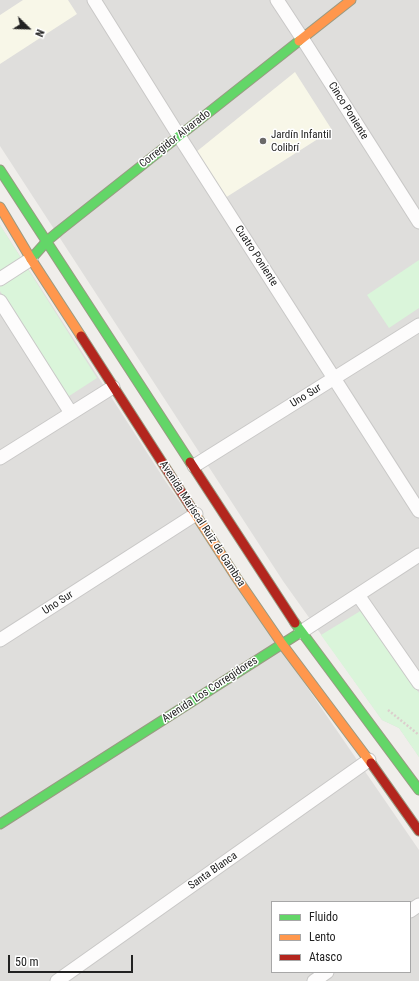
<!DOCTYPE html>
<html>
<head>
<meta charset="utf-8">
<style>
  body { margin:0 }
  #map { position:relative; width:419px; height:981px; overflow:hidden; background:#f0eeeb; font-family:"Roboto Condensed",sans-serif }
  canvas { display:block }
  .legend { position:absolute; left:271px; top:901px; width:140px; height:72px; box-sizing:border-box; background:#fff; border:1px solid #a7a7a7; margin:0; padding:5px 7px; list-style:none; font-size:12px; color:#222 }
  .legend li { display:flex; align-items:center; gap:8px; height:20px }
  .legend b { width:20px; border:1px solid #a7a7a7 }
  .north { position:absolute; left:8px; top:8px; width:40px; height:40px; -webkit-text-stroke:3px #fff; paint-order:stroke; rotate:113deg; font-size:11px; font-weight:700; line-height:16px; text-align:center; color:#222 }
  .north::after { content:''; display:block; margin:auto; width:14px; height:18px; background:#222; clip-path:polygon(50% 0,100% 100%,50% 72%,0 100%) }
  .scale { position:absolute; left:8px; top:955px; width:125px; height:18px; box-sizing:border-box; border:2px solid #222; border-top:0; padding-left:5px; font-size:12px; line-height:14px; white-space:nowrap; color:#222; -webkit-text-stroke:3px #fff; paint-order:stroke }
</style>
</head>
<body>
<div id="map">
<canvas width="419" height="981"></canvas>
<ul class="legend">
<li><b style="height:5px;background:#63d668"></b>Fluido</li>
<li><b style="height:5px;background:#ff974d"></b>Lento</li>
<li><b style="height:5px;background:#b3261e"></b>Atasco</li>
</ul>
<div class="north">N</div>
<div class="scale">50 m</div>
</div>
<script>
const g = document.querySelector('canvas').getContext('2d');
g.lineJoin = 'round';
function paint(path, color) { g.fillStyle = color; g.fill(path, 'evenodd'); }
function trace(path, color, width, dash) { g.strokeStyle = color; g.lineWidth = width; g.lineCap = dash ? 'butt' : 'round'; g.setLineDash(dash || []); g.stroke(path); }
function write(font, color, halo, rows, align = 'center') {
  g.font = font + ' "Roboto Condensed",sans-serif'; g.lineWidth = 3; g.setLineDash([]); g.textBaseline = 'middle'; g.strokeStyle = halo; g.fillStyle = color; for (const [text, x, y, turn = 0] of rows) {
    g.save(); g.translate(x, y); g.rotate((+turn || 0) * Math.PI / 180); g.textAlign = isNaN(turn) ? turn : align; if (halo) g.strokeText(text, 0, 0); g.fillText(text, 0, 0); g.restore();
  }
}
const residential = new Path2D(`
  M0,0H419V757L399,728L382,720L283,581L0,146Z
  M0,225L166,482L419,850V981H0ZM272,902H410V972H272Z`);
const education = new Path2D(`
  M23,0H68L77,14L0,64V15Z
  M295,72L332,130L225,198L196,152Z`);
const park = new Path2D(`
  M0,225L97,378L66,398L0,291Z
  M419,260V308L389,328L367,295Z
  M362,610L419,693V757L399,728L382,720L321,635Z`);
const path = new Path2D(`
  M388,710L419,735`);
const street = new Path2D(`
  M94,0L179,136L419,511
  M277,0L302,38L419,222
  M0,279L31,259
  M0,301L71,413
  M0,458L113,387
  M194,466L419,325
  M358,595L419,683
  M301,632L419,555
  M0,640L196,514
  M410,911L419,905
  M57,981L369,760
  M314,981L327,972`);
const fast = new Path2D(`
  M0,170L190,462
  M31,259L47,241L59,231L299,41
  M295,623L419,790
  M0,824L301,632`);
const slow = new Path2D(`
  M299,41L351,0
  M0,207L31,259L81,336
  M192,509L236,577L282,644L371,763`);
const jam = new Path2D(`
  M81,336L192,509
  M190,462L295,623
  M371,763L419,831`);
const markers = [
  [263,141,4,"#6a6968"]
];
const streetNames = [
  ["Cinco Poniente",348,111,58],
  ["Corregidor Alvarado",175,139,-38],
  ["Cuatro Poniente",256,256,57],
  ["Uno Sur",306,396,-32],
  ["Avenida Mariscal Ruiz de Gamboa",202,524,57],
  ["Uno Sur",58,603,-33],
  ["Avenida Los Corregidores",210,690,-33],
  ["Santa Blanca",213,871,-35]
];
const poiNames = [
  ["Jardín Infantil",271,135],
  ["Colibrí",271,148]
];
paint(residential, '#dfdedc');
paint(education, '#f8f7e8');
paint(park, '#daf5da');
trace(street, '#c9c8c7', 15);
trace(fast, '#999a82', 11);
trace(slow, '#999a82', 11);
trace(jam, '#999a82', 11);
trace(path, '#dccecd', 2.5, [2, 2]);
trace(street, '#fdfcfc', 13);
trace(fast, '#63d668', 9);
trace(slow, '#ff974d', 9);
trace(jam, '#b3261e', 9);
for (const [x, y, r, color] of markers) { const dot = new Path2D(); dot.arc(x, y, r, 0, 2 * Math.PI); g.fillStyle = color; g.fill(dot); trace(dot, '#fff', 1.5); }
write('11px', '#222', '#fff', streetNames);
write('11px', '#222', '#fff', poiNames, 'left');
</script>
</body>
</html>
